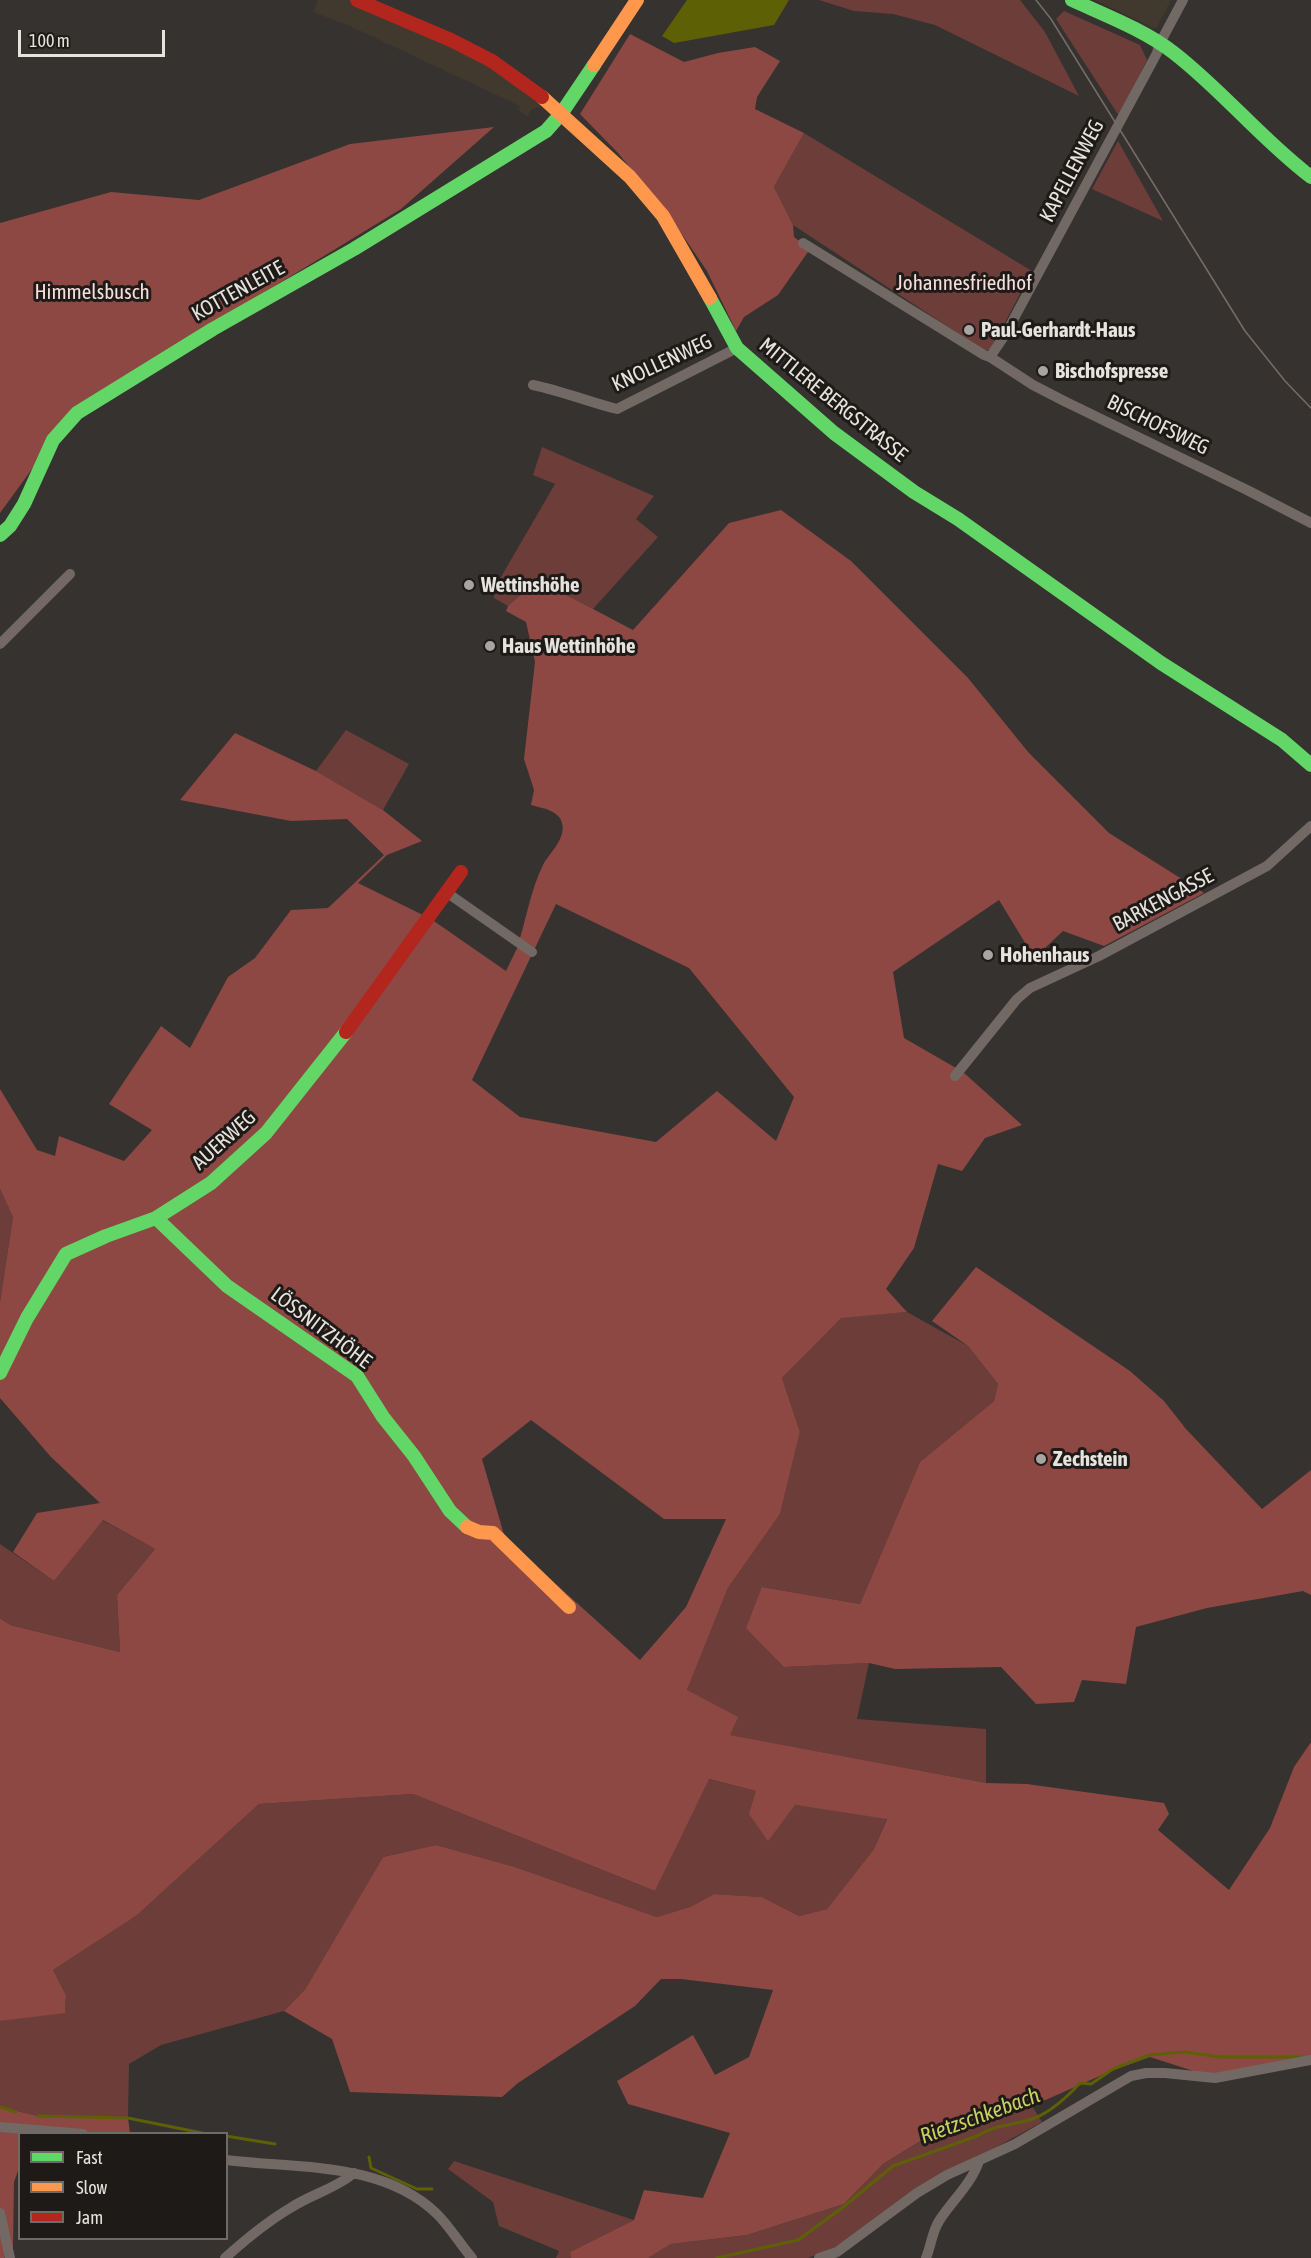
<!DOCTYPE html>
<html>
<head>
<meta charset="utf-8">
<style>
  body { margin:0 }
  #map { position:relative; width:1311px; height:2258px; overflow:hidden; background:#35322f; font-family:"Asap Condensed",sans-serif }
  canvas { display:block }
  .legend { position:absolute; left:18px; top:2132px; width:210px; height:108px; box-sizing:border-box; background:#1d1a18; border:2px solid #6d6a67; margin:0; padding:8px 10px; list-style:none; font-size:18px; color:#e6e2de }
  .legend li { display:flex; align-items:center; gap:12px; height:30px }
  .legend b { width:30px; border:2px solid #6d6a67 }
  .scale { position:absolute; left:18px; top:30px; width:147px; height:27px; box-sizing:border-box; border:3px solid #e6e2de; border-top:0; padding-left:8px; font-size:18px; line-height:21px; white-space:nowrap; color:#e6e2de; -webkit-text-stroke:4px #1d1a18; paint-order:stroke }
</style>
</head>
<body>
<div id="map">
<canvas width="1311" height="2258"></canvas>
<ul class="legend">
<li><b style="height:8px;background:#63d668"></b>Fast</li>
<li><b style="height:8px;background:#ff974d"></b>Slow</li>
<li><b style="height:8px;background:#b3261e"></b>Jam</li>
</ul>
<div class="scale">100 m</div>
</div>
<script>
const g = document.querySelector('canvas').getContext('2d');
g.lineJoin = 'round';
function paint(path, color) { g.fillStyle = color; g.fill(path, 'evenodd'); }
function trace(path, color, width, dash) { g.strokeStyle = color; g.lineWidth = width; g.lineCap = dash ? 'butt' : 'round'; g.setLineDash(dash || []); g.stroke(path); }
function write(font, color, halo, rows, align = 'center') {
  g.font = font + ' "Asap Condensed",sans-serif'; g.lineWidth = 6; g.setLineDash([]); g.textBaseline = 'middle'; g.strokeStyle = halo; g.fillStyle = color; for (const [text, x, y, turn = 0] of rows) {
    g.save(); g.translate(x, y); g.rotate((+turn || 0) * Math.PI / 180); g.textAlign = isNaN(turn) ? turn : align; if (halo) g.strokeText(text, 0, 0); g.fillText(text, 0, 0); g.restore();
  }
}
const built = new Path2D(`
  M318,0H357L451,40L548,104L531,110L527,117L518,109L520,106L352,27L313,12Z
  M1095,0H1171L1156,29Z`);
const green = new Path2D(`
  M819,0H1020L1045,32L1079,96L935,25L893,14L854,11Z
  M1064,11L1140,45L1147,60L1119,116L1056,19Z
  M804,133L1032,271L991,349L985,351L793,225L774,187Z
  M1118,141L1163,221L1092,189Z
  M542,447L654,496L636,519L658,537L593,609L539,580L508,606L494,598V589L555,484L533,475Z
  M346,730L409,764L383,810L316,771Z
  M0,1189L13,1217L0,1302Z
  M907,1312L968,1346L998,1384L994,1401L920,1462L860,1604L762,1587L784,1667L869,1663L857,1719L986,1729V1783L729,1735L687,1690L728,1588L780,1514L800,1432L782,1378L841,1317Z
  M102,1520L155,1549L117,1595L120,1652L10,1625L0,1618V1544L54,1581Z
  M708,1779L756,1791L795,1805L887,1818L874,1849L827,1909L799,1916L762,1897L714,1894L690,1907L657,1917L515,1867L436,1845L383,1857L305,1991L284,2011L161,2045L129,2064L128,2118L38,2116L0,2107V2021L65,2012L66,1995L53,1970L136,1916L259,1804L413,1794L655,1891Z
  M1032,2106L1042,2122L980,2156L834,2248L808,2258H648L671,2244L747,2235L844,2204L883,2164L943,2128Z
  M454,2161L634,2220L570,2252L571,2258H556L559,2251L499,2226L493,2202L448,2169Z`);
const forest = new Path2D(`
  M630,34L684,62L718,53L755,47L780,61L757,97L755,109L804,133L774,187L793,225L794,237L810,249L778,295L744,317L736,331L707,271L670,217L618,153L580,114Z
  M494,127L401,209L78,406L0,513V223L111,192L199,200L350,144Z
  M781,510L851,561L968,678L1029,753L1109,833L1204,893L1104,946L1063,931L1045,948L1048,958L1036,966L1027,946L999,900L893,972L904,1038L963,1072L1022,1125L985,1138L962,1171L938,1164L914,1248L886,1289L907,1312L841,1318L782,1378L800,1432L780,1514L728,1588L687,1690L738,1717L730,1735L986,1783L1027,1784L1164,1803L1169,1814L1158,1830L1229,1890L1270,1828L1294,1767L1311,1742V2060L1215,2078L1150,2057L1111,2071L1032,2106L942,2128L883,2164L844,2204L747,2235L671,2244L648,2258H571L570,2252L634,2220L644,2190L703,2198L730,2133L628,2104L617,2081L693,2035L715,2075L749,2057L773,1990L681,1979H661L635,2006L518,2083L502,2097L350,2092L332,2039L284,2011L305,1990L383,1857L436,1845L515,1867L657,1917L690,1907L714,1894L762,1897L799,1916L827,1909L874,1849L887,1819L795,1805L768,1841L749,1814L756,1791L709,1779L655,1891L413,1794L259,1804L136,1916L53,1970L66,1995L65,2013L0,2021V1618L10,1625L120,1652L117,1595L155,1549L103,1520L54,1581L13,1552L37,1513L100,1503L51,1457L0,1398V1302L13,1217L0,1189V1089L37,1150L55,1156L59,1136L124,1161L152,1130L109,1104L161,1026L190,1048L228,977L255,958L291,910L328,908L384,855L347,819L291,821L180,800L235,733L316,771L383,810L422,841L387,855L358,883L431,919L506,971L520,942V938C527,914 532,887 543,865C550,852 566,839 562,823C559,810 541,808 531,805L534,790L524,759L535,662L526,622L506,611L508,606L538,580L633,630L729,523ZM556,904L689,968L794,1097L776,1141L717,1091L656,1142L520,1117L472,1080ZM531,1420L664,1519H726L686,1607L640,1660L505,1538L482,1459Z
  M976,1267L1130,1371L1164,1401L1186,1429L1262,1509L1311,1470V1595L1303,1591L1207,1608L1136,1627L1126,1684L1082,1680L1074,1702L1036,1704L1001,1667L895,1669L869,1663L784,1667L746,1628L762,1587L860,1604L920,1462L994,1401L998,1384L968,1346L932,1321Z
  M0,2107L38,2116L128,2118L130,2133L20,2134L19,2168L14,2182L13,2248L4,2258H0Z`);
const water = new Path2D(`
  M687,0H789L774,25L674,43L662,36Z`);
const stream = new Path2D(`
  M0,2107L16,2112
  M38,2116L128,2118L207,2134
  M226,2136L275,2144
  M369,2157L371,2168L417,2189H432
  M717,2258L798,2240L842,2208L893,2166L977,2136C996,2124 1016,2125 1035,2118C1052,2111 1068,2096 1080,2083L1091,2084L1113,2069L1149,2055L1185,2052L1221,2057H1301`);
const street = new Path2D(`
  M803,243L984,355L990,357L1033,385L1064,401L1247,490L1311,523
  M990,357L1005,335L1157,53L1160,43L1183,0
  M533,385C562,391 589,402 617,409L737,348
  M0,644L70,574
  M446,892L532,952
  M955,1076L1017,999L1030,988L1099,956L1267,866L1311,826
  M0,2127L83,2134
  M226,2160C298,2169 382,2161 437,2214C450,2227 460,2244 472,2258
  M0,2213L10,2258
  M225,2258C246,2239 268,2221 292,2207C312,2194 335,2189 354,2173
  M819,2258L837,2252L917,2193L947,2175L1015,2144L1131,2076L1146,2073H1165L1215,2078L1311,2060
  M926,2258C931,2246 932,2232 939,2221C951,2202 972,2183 979,2161`);
const fast = new Path2D(`
  M1072,0C1107,16 1144,30 1174,53C1223,91 1262,140 1311,177
  M710,298L737,348L834,433L914,492L958,519L1161,663L1282,740L1311,765
  M0,535L10,526L24,504L53,440L77,413L213,329L354,249L546,131L561,114L594,65
  M156,1218L227,1286L357,1376L383,1417L414,1456L450,1511L467,1527
  M0,1373L27,1318L66,1254L106,1236L156,1218L211,1183L266,1133L346,1032`);
const slow = new Path2D(`
  M594,65L637,0
  M542,97L630,177L663,216L710,298
  M467,1527L479,1532L493,1533L569,1607`);
const jam = new Path2D(`
  M357,0L451,40L492,61L542,97
  M346,1032L461,872`);
const tram = new Path2D(`
  M1036,0L1051,19L1245,331L1285,381L1311,408`);
const markers = [
  [969,330,6,"#a8a4a1"],
  [1043,371,6,"#a8a4a1"],
  [469,585,6,"#a8a4a1"],
  [490,646,6,"#a8a4a1"],
  [988,955,6,"#a8a4a1"],
  [1041,1459,6,"#a8a4a1"]
];
const streetNames = [
  ["KAPELLENWEG",1072,171,-62],
  ["KOTTENLEITE",238,291,-29],
  ["KNOLLENWEG",662,363,-25],
  ["MITTLERE BERGSTRASSE",833,400,39],
  ["BISCHOFSWEG",1158,425,26],
  ["BARKENGASSE",1163,900,-28],
  ["AUERWEG",224,1140,-42],
  ["LÖSSNITZHÖHE",321,1328,37]
];
const parkNames = [
  ["Johannesfriedhof",964,283],
  ["Himmelsbusch",92,292]
];
const poiNames = [
  ["Paul-Gerhardt-Haus",981,330],
  ["Bischofspresse",1055,371],
  ["Wettinshöhe",481,585],
  ["Haus Wettinhöhe",502,646],
  ["Hohenhaus",1000,955],
  ["Zechstein",1053,1459]
];
const waterNames = [
  ["Rietzschkebach",980,2116,-20]
];
paint(built, '#42392e');
paint(green, '#6d3e39');
paint(forest, '#8d4843');
paint(water, '#5e6006');
trace(stream, '#5e6006', 3);
trace(street, '#726964', 10);
trace(fast, '#63d668', 14);
trace(slow, '#ff974d', 14);
trace(jam, '#b3261e', 14);
trace(tram, '#746e6a', 1.5);
for (const [x, y, r, color] of markers) { const dot = new Path2D(); dot.arc(x, y, r, 0, 2 * Math.PI); g.fillStyle = color; g.fill(dot); trace(dot, '#1d1a18', 2); }
write('21px', '#e6e2de', '#1d1a18', streetNames);
write('21px', '#f6dedb', '#1d1a18', parkNames);
write('bold 21px', '#e6e2de', '#1d1a18', poiNames, 'left');
write('italic 22px', '#c9d05f', '#1d1a18', waterNames);
</script>
</body>
</html>
